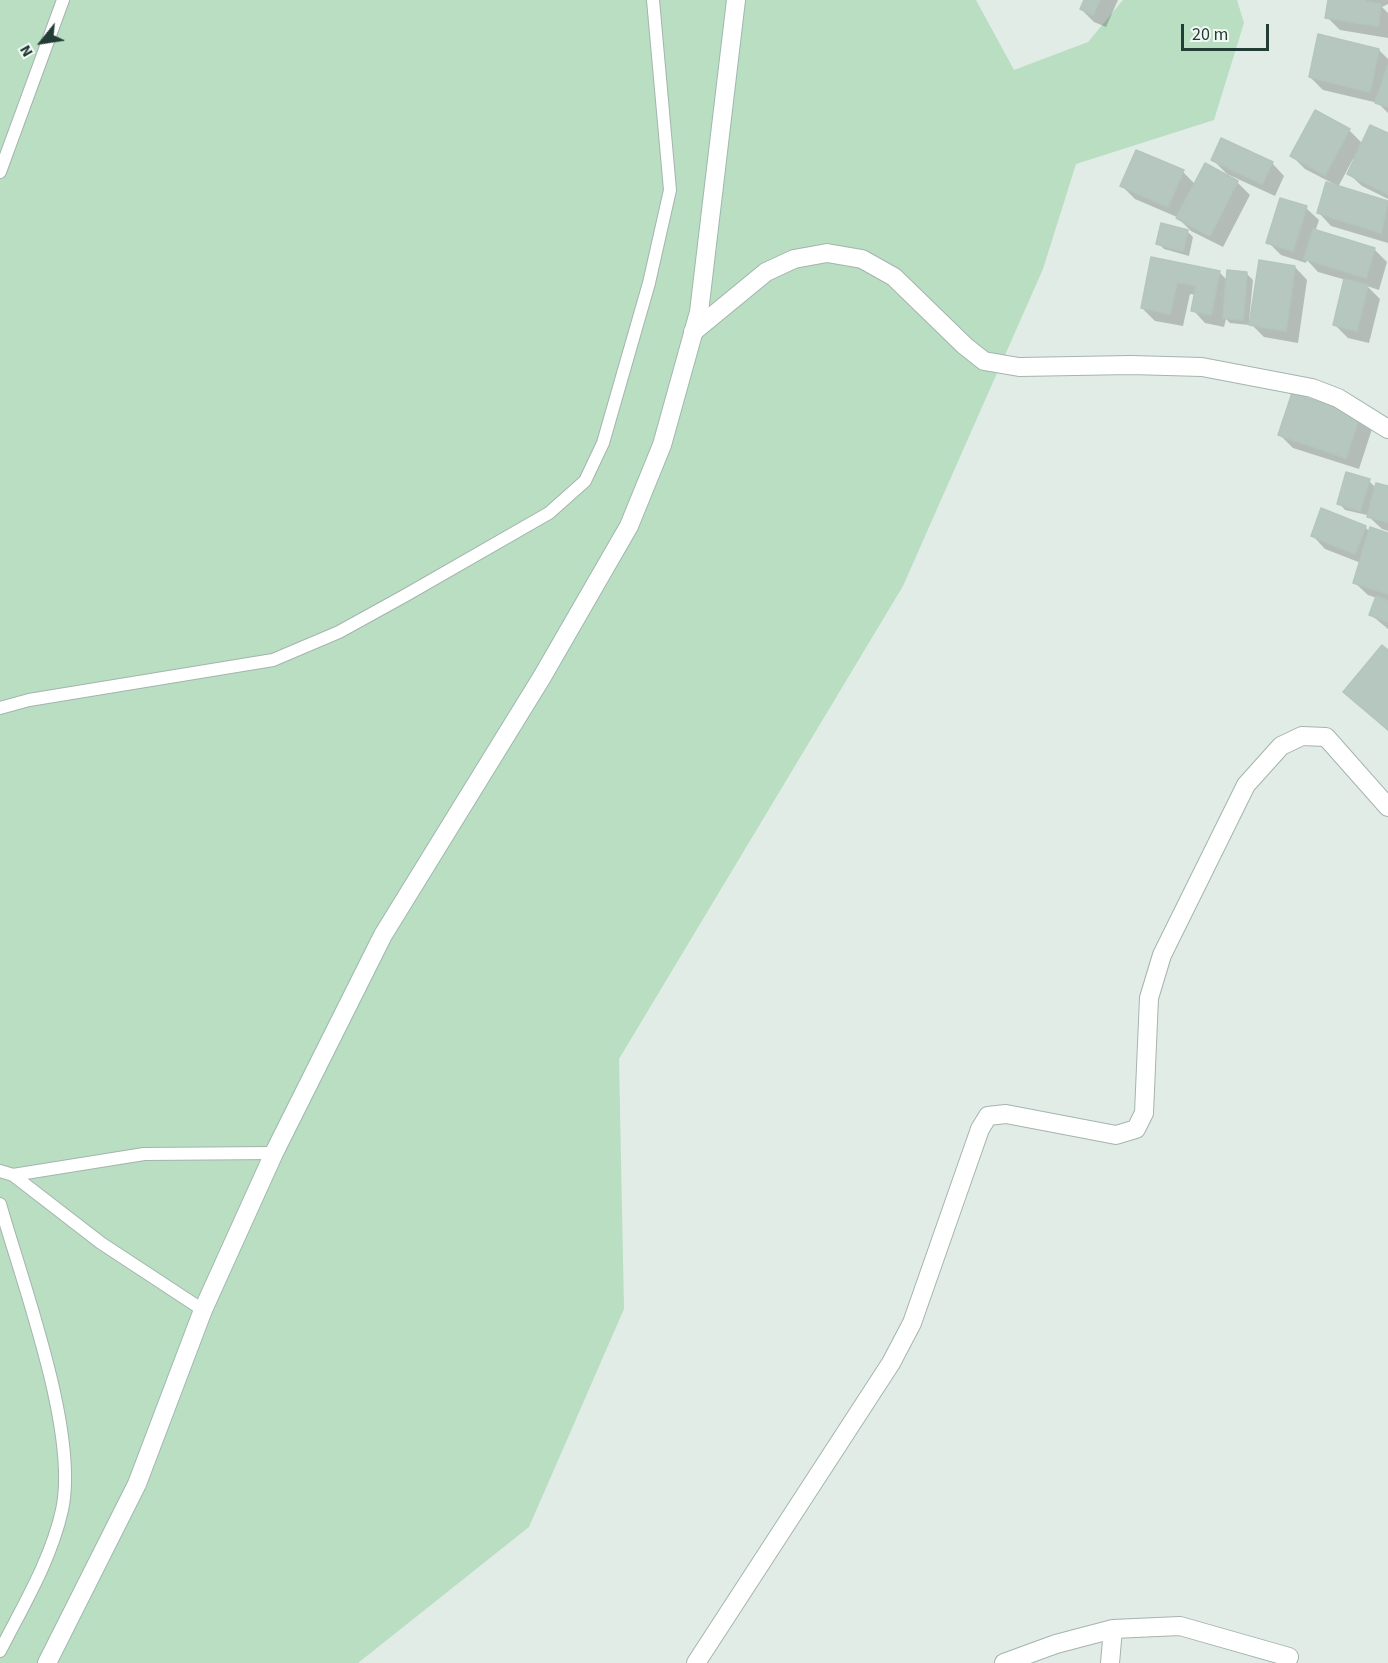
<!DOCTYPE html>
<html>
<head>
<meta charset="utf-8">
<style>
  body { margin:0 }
  #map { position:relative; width:1388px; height:1663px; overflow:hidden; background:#e1ece7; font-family:"Source Sans 3",sans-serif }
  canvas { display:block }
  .north { position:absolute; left:12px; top:12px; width:60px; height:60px; -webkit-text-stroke:4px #f1f8f5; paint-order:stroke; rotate:240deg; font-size:16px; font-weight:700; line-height:24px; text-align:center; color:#213d35 }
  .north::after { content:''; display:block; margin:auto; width:21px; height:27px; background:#213d35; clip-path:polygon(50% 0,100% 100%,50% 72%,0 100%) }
  .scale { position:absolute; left:1181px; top:24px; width:88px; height:27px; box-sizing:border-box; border:3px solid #213d35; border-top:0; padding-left:8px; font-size:18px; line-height:21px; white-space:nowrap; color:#213d35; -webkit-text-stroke:4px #f1f8f5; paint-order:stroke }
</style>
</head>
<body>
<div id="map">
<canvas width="1388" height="1663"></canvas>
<div class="north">N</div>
<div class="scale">20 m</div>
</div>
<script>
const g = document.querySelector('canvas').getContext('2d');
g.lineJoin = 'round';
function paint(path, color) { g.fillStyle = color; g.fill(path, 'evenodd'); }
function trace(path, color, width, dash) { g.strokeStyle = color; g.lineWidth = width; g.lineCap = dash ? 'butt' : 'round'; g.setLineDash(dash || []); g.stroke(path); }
const green = new Path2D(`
  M0,0H976L1014,70L1088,42L1123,0H1237L1244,23L1214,120L1076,164L1043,269L903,586L619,1059L624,1309L529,1527L358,1663H0Z`);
const shadow = new Path2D(`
  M1085,0H1118L1106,27L1094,22L1081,9Z
  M1329,0L1366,3L1363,0H1388V4L1382,7L1388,13V38L1340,30L1327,17Z
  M1379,50L1388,59V113L1378,103L1323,90L1310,77Z
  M1349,130L1363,144L1388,135V199L1362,186L1349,174L1355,160L1353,159L1338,187L1388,203V243L1331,226L1319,213L1334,184L1305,169L1292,156Z
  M1213,160L1272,163L1284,176L1275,196L1227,174Z
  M1183,172L1195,184L1237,182L1250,195L1223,247L1191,231L1177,217L1135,199L1122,186Z
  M1306,208L1319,220L1315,232L1374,249L1387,262L1379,290L1367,286L1380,299L1369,343L1348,338L1335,325L1346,280L1318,272L1307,260L1306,263L1281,255L1268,242Z
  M1187,231L1193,237L1189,256L1164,249L1158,243Z
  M1152,259L1220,273L1228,281L1247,274L1253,280L1249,321H1251L1295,267L1307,280L1298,343L1264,337L1249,322V325L1230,323L1226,319L1224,327L1205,323L1193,310L1196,295L1190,294L1183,326L1155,321L1142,308Z
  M1359,417L1372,429L1359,469L1293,448L1280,435Z
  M1369,481L1376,488H1388V531L1382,529L1367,515L1345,510L1339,503Z
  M1365,527L1370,532L1388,534V629L1370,614L1377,598L1368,595L1355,583L1361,563L1325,549L1313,536Z
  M1388,652V731L1345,692Z`);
const building = new Path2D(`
  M1084,0H1100L1093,15L1080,9Z
  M1328,0H1357L1381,4L1378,26L1325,18Z
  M1318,34L1379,49L1370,92L1309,77Z
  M1388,65V107L1375,103Z
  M1315,110L1350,129L1325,175L1290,156Z
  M1370,125L1388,133V194L1347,174Z
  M1221,138L1273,162L1262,184L1211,160Z
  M1136,150L1184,170L1168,207L1120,186Z
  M1205,163L1238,181L1210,236L1176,218Z
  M1326,182L1388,201L1381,233L1317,213Z
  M1280,198L1307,206L1293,251L1266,243Z
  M1161,223L1188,230L1183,251L1156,244Z
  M1313,229L1375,248L1366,278L1304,259Z
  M1151,257L1220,271L1211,315L1191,311L1196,286L1177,282L1170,314L1141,308Z
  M1259,260L1295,266L1286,331L1249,325Z
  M1227,270L1247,272L1243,320L1223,318Z
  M1344,279L1368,285L1357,331L1333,325Z
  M1292,393L1360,415L1346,458L1278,435Z
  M1346,472L1370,479L1360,511L1337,504Z
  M1376,483L1388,486V522L1367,517Z
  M1321,508L1366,526L1355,554L1311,536Z
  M1370,527L1388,533V594L1353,583Z
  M1376,596L1388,601V622L1369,615Z
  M1382,645L1388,650V730L1343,692Z`);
const lane = new Path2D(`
  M0,172L63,0
  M0,708L29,700L273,660L339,632L406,595L549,513L585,481L603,443L649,283L670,190L653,0
  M0,1171L13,1175L101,1243L203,1310
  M13,1175L144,1154L274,1153
  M0,1204C22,1282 79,1433 62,1510C51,1560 23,1606 0,1651`);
const street = new Path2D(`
  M693,332L766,272L794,259L827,253L862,259L894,277L965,346L984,361L1019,367L1131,365L1202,367L1312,388L1338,398L1388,429
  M696,1663L891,1363L912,1323L980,1129L988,1116L1006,1114L1116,1135L1136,1129L1144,1113L1149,998L1162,955L1246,785L1281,746L1302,736L1326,737L1388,807
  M1004,1663L1056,1644L1113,1629L1180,1626L1289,1657
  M1110,1663L1113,1629`);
const secondary = new Path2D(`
  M47,1663L137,1484L203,1310L274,1153L383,935L542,677L629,526L662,445L699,312L736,0`);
paint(green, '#b9dec2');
paint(shadow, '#0003');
paint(building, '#b6c7c0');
trace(building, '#b3c6be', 1.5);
trace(lane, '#a4b4ae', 14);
trace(street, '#a4b4ae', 20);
trace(secondary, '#9fb8af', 20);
trace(lane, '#fff', 12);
trace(street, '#fff', 18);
trace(secondary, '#fff', 18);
</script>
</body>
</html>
